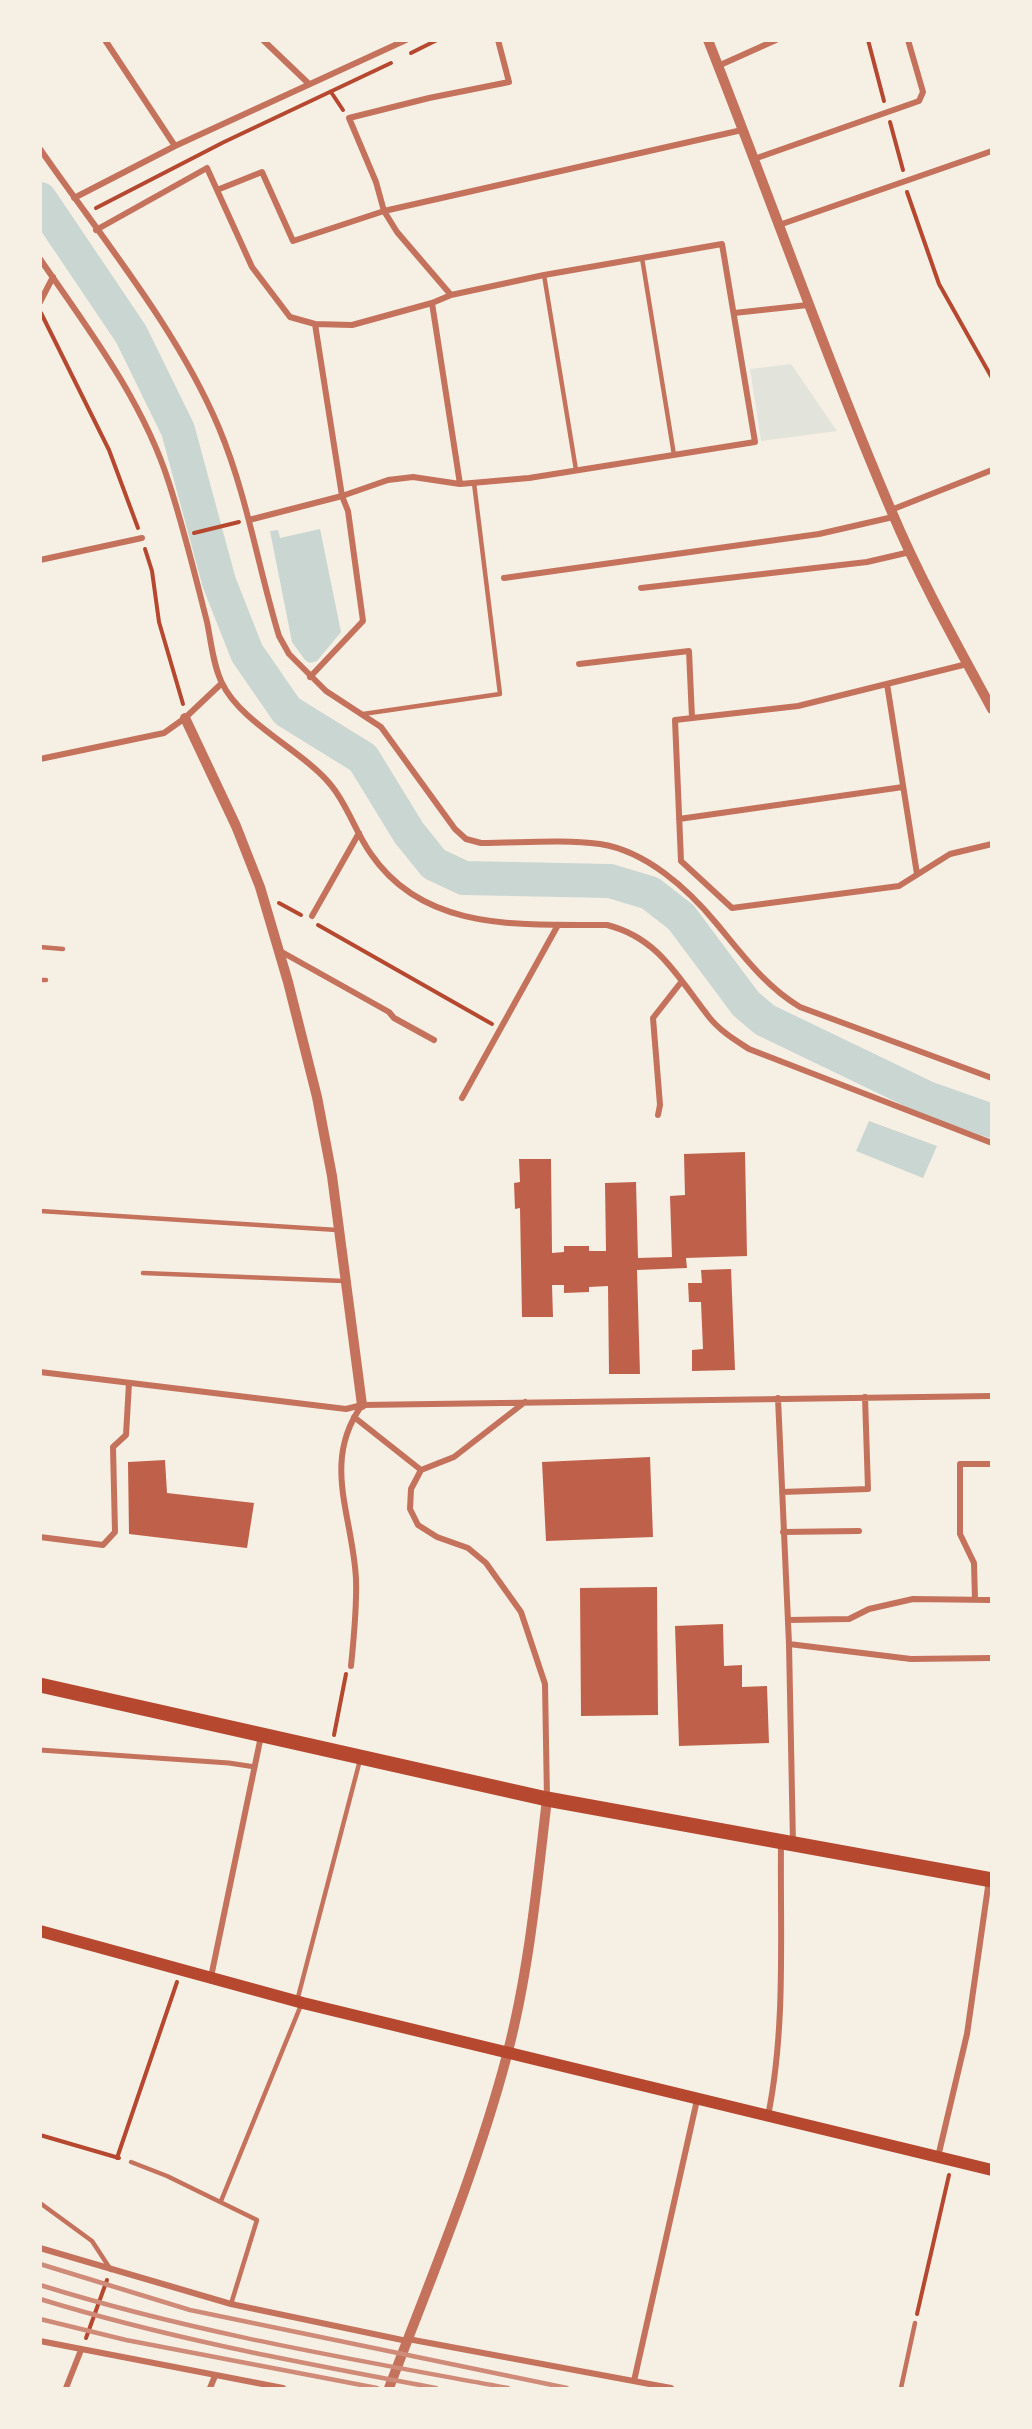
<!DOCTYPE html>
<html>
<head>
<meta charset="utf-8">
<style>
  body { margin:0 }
  #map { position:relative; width:1032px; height:2429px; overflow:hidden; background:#f6efe4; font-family:Overpass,sans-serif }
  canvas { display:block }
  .frame { position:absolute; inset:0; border:42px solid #f6efe4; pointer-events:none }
</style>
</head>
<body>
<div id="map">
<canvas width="1032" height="2429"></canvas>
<div class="frame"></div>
</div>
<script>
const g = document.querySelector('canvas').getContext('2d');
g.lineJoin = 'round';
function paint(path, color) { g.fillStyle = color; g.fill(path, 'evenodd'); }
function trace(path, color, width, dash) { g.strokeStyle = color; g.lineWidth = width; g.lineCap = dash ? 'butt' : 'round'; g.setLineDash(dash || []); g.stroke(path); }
const green = new Path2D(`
  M791,364L837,431L761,441L750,369Z`);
const water = new Path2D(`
  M320,529L341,632L317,661L310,663L305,660L292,642L270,531L278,530L280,538Z
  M869,1121L937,1146L923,1178L856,1151Z`);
const river = new Path2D(`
  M40,199L131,334L178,430L219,582L247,653L287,711L363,758L409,833L434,864L464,878L610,881L650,893L681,917L746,1004L765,1020L927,1098L992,1121`);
const building = new Path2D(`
  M745,1152L747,1256L686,1258L687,1268L637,1270L640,1374H609L608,1286L589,1287V1292L564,1293V1285H552L553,1317H522L520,1208L515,1209L514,1183L520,1182L519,1159H551L552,1253L564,1252V1246H589V1251H606L605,1183L636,1182L638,1258L672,1257L670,1196L685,1195L684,1154Z
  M731,1269L735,1370L692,1371V1350L703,1349L701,1302H689L688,1283H702L701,1270Z
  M650,1457L653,1537L546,1541L542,1462Z
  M165,1460L167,1493L254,1503L247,1548L129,1534L128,1462Z
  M657,1587L658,1715L581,1716L580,1588Z
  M723,1624L724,1666L742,1665V1687L767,1686L769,1743L679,1746L675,1626Z`);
const path = new Path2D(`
  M868,40L884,101
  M411,53L437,40
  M331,92L343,110
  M890,122L903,170
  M907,192L939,284L992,378
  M96,208L224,142L391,63
  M41,313L109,450L138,528
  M194,533L239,522
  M145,549L152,571L159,622L183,704
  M279,903L301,915
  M318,925L492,1024
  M334,1735L346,1674
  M40,2135L119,2158
  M117,2158L177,1982
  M917,2314L949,2175
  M86,2338L107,2280`);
const service = new Path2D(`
  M642,258L674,455
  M544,275L576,470
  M363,714L500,694L474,483
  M40,947L63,949
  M40,980H46
  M40,1211L337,1230
  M143,1273L344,1281
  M297,2001L360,1760
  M131,2162L167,2176L257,2220L231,2304
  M221,2201L301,2005
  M40,2203L92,2241L111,2270
  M901,2388L915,2323`);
const pedestrian = new Path2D(`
  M40,1750L229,1763L255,1767`);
const minor = new Path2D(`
  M105,40L175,146
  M263,40L308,83
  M718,66L776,40
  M40,149C101,237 178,330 219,428C247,495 258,567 279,636L289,654L326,691L381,727L455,829L466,839L481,843C520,843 562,839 600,844C646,851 688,889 716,923C742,954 765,986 800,1007L992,1078
  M754,159L919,101L923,92L908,40
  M217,190L262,172L293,241L384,211L742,130
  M74,198L175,146L406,40
  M779,225L992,151
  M96,230L207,168L252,267L290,317L315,324L352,325L432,303L451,295L544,275L722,244L755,442L529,478L460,484L413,477L388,480L342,496L249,520
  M40,259C89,330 143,401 169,483C184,529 195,575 207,622C211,641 213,665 222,683C240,722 303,751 330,784C348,805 355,832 371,854C425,933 522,924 607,925C659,938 678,978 709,1017C720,1031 735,1040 749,1049L992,1143
  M451,295L397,232L384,211L376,182L349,118L429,98L509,82L498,40
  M40,302L53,277
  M432,303L460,484
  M734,313L808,305
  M891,510L992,470
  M40,560L142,538
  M504,578L819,534L893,517
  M641,588L867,562L910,552
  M579,664L689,651L692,718
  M967,664L798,706L675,720L681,861L732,908L899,886L950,854L992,844
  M310,677L363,621L348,511L342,496L315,324
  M887,684L917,874
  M40,759L164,733L185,718L222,683
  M679,819L903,787
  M312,916L359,833
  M280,951L389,1012L394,1018L434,1040
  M462,1098L558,925
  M658,1115L660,1105L653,1018L682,981
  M40,1372L346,1409L362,1405L992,1396
  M778,1398L789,1644L793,1844
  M354,1417L421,1470L411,1489L410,1509L418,1525L437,1537L468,1548L486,1563L521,1612L545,1684L547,1799
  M421,1470L454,1457L525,1402
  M782,1492L868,1489L865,1397
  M783,1532L859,1531
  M40,1537L103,1545L115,1532L113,1447L126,1435L129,1383
  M975,1600L974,1563L960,1534V1464H992
  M788,1620L849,1619L869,1609L913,1599L992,1600
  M789,1644L911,1659L992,1658
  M351,1666C354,1637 357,1608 356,1579C353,1516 321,1462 362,1405
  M211,1977L261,1736
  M768,2116C786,2027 780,1934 781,1844
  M938,2157L967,2034L989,1880
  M40,2248L231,2304L407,2341
  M408,2339L671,2388
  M40,2341L283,2388
  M634,2381L697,2100
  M66,2388L81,2350
  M210,2388L215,2376`);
const tertiary = new Path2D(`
  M708,40C770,197 825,355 891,510C920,579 956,643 992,709
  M185,718L236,826L260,887L288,982L317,1097L332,1176L362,1405
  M389,2388C431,2278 477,2169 507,2055C529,1972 537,1884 547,1799`);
const secondary = new Path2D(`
  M40,1931L303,2003L992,2170`);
const primary = new Path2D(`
  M40,1685L547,1799L992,1880`);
const rail = new Path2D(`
  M40,2264L190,2310L567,2388
  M40,2285C194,2333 351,2359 508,2388
  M40,2299C170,2339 303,2363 436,2388
  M40,2319L126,2340L377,2388`);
paint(green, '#e2e4dc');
paint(water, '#c9d6d2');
trace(river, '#c9d6d2', 34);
paint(building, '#bf614a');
trace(path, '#b5482f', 4);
trace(service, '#c5725c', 4.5);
trace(pedestrian, '#c5725c', 5);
trace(minor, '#c5725c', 6);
trace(tertiary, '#c5725c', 10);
trace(secondary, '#b5482f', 12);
trace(primary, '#b5482f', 15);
trace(rail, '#cf8b77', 4.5);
</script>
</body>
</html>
